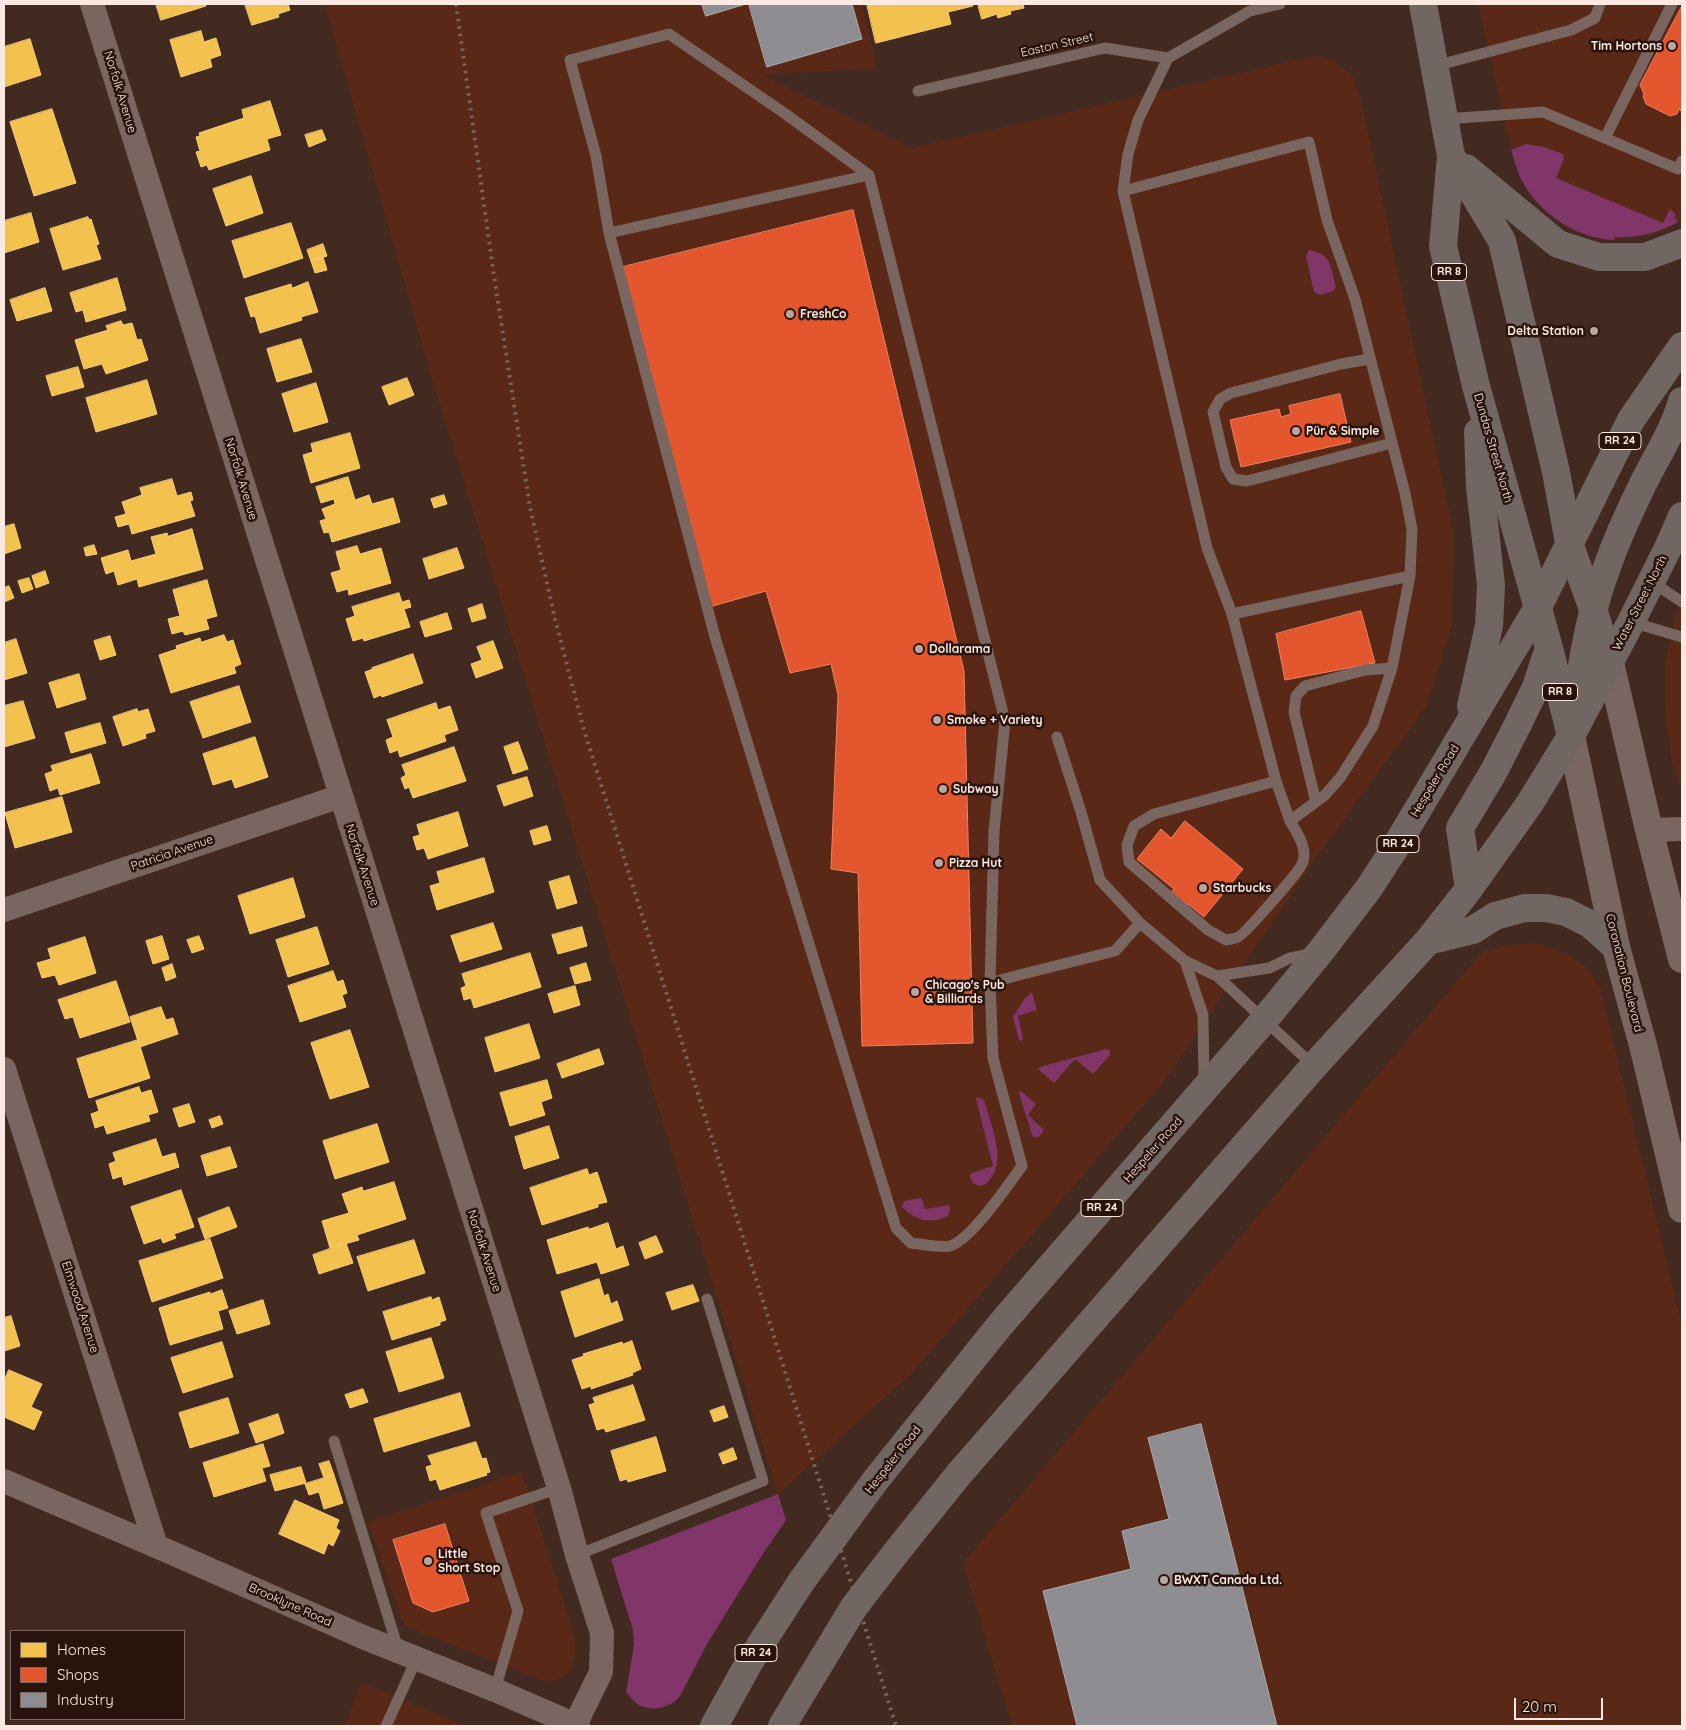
<!DOCTYPE html>
<html>
<head>
<meta charset="utf-8">
<style>
  body { margin:0 }
  #map { position:relative; width:1686px; height:1730px; overflow:hidden; background:#432a21; font-family:Quicksand,sans-serif }
  canvas { display:block }
  .frame { position:absolute; inset:0; border:5px solid #fbe9e2; pointer-events:none }
  .legend { position:absolute; left:10px; top:1630px; width:175px; height:90px; box-sizing:border-box; background:#29140d; border:1px solid #7d6962; margin:0; padding:6px 9px; list-style:none; font-size:15px; color:#fbe9e2 }
  .legend li { display:flex; align-items:center; gap:10px; height:25px }
  .legend b { width:25px; border:1px solid #7d6962 }
  .scale { position:absolute; left:1514px; top:1698px; width:89px; height:22px; box-sizing:border-box; border:2px solid #fbe9e2; border-top:0; padding-left:6px; font-size:15px; line-height:18px; white-space:nowrap; color:#fbe9e2; -webkit-text-stroke:4px #29140d; paint-order:stroke }
</style>
</head>
<body>
<div id="map">
<canvas width="1686" height="1730"></canvas>
<div class="frame"></div>
<ul class="legend">
<li><b style="height:14px;background:#f2c14e"></b>Homes</li>
<li><b style="height:14px;background:#e4572e"></b>Shops</li>
<li><b style="height:14px;background:#8d8d92"></b>Industry</li>
</ul>
<div class="scale">20 m</div>
</div>
<script>
const g = document.querySelector('canvas').getContext('2d');
g.lineJoin = 'round';
function paint(path, color) { g.fillStyle = color; g.fill(path, 'evenodd'); }
function trace(path, color, width, dash) { g.strokeStyle = color; g.lineWidth = width; g.lineCap = dash ? 'butt' : 'round'; g.setLineDash(dash || []); g.stroke(path); }
function write(font, color, halo, rows, align = 'center') {
  g.font = font + ' Quicksand,sans-serif'; g.lineWidth = 5; g.setLineDash([]); g.textBaseline = 'middle'; g.strokeStyle = halo; g.fillStyle = color; for (const [text, x, y, turn = 0] of rows) {
    g.save(); g.translate(x, y); g.rotate((+turn || 0) * Math.PI / 180); g.textAlign = isNaN(turn) ? turn : align; if (halo) g.strokeText(text, 0, 0); g.fillText(text, 0, 0); g.restore();
  }
}
const built = new Path2D(`
  M325,4H862L877,68L762,75L912,148L1316,56L1334,61L1352,75L1360,95L1453,530L1452,626L1426,707L1314,861L1162,1084L913,1372L778,1494L430,372Z
  M1478,4H1682V221L1653,235L1608,240L1570,227L1554,217L1540,205L1524,185L1518,172L1511,150Z
  M1682,601V788L1673,767L1669,742L1665,706V662L1676,616Z
  M1531,943L1558,950L1582,963L1600,986L1682,1326V1726H1012L963,1563L1482,952L1504,946Z
  M522,1472L575,1637V1657L573,1666L567,1675L559,1679L549,1681L540,1679L404,1626L368,1522Z
  M363,1683L465,1726H344Z`);
const green = new Path2D(`
  M1526,144L1544,147L1563,154L1564,159L1556,178L1663,223L1670,209L1676,215L1674,217L1678,222C1658,233 1638,238 1615,237L1614,240C1579,239 1543,216 1525,186C1518,175 1515,162 1511,150Z
  M1309,250C1333,255 1330,267 1336,287L1333,291L1320,295L1314,292L1306,256Z
  M1032,992L1037,1010L1018,1016L1023,1038L1021,1041L1019,1040L1013,1017L1025,998Z
  M1106,1049L1110,1050V1055L1093,1074L1075,1059L1054,1083L1038,1069L1040,1067Z
  M1021,1091L1036,1104L1028,1115L1044,1130L1039,1137H1034L1032,1135L1019,1093Z
  M977,1097L983,1099L985,1103C991,1126 1006,1158 991,1178C987,1183 984,1186 978,1186L972,1182L970,1176L972,1173L993,1166L976,1099Z
  M920,1198L922,1199L925,1209L949,1205L950,1210L948,1216C931,1225 915,1220 902,1207L904,1201Z
  M778,1494L786,1520L762,1555L707,1644L680,1696C673,1706 656,1711 644,1707C636,1705 631,1698 626,1692L634,1645L633,1630L611,1559Z`);
const homes = new Path2D(`
  M156,4H206V6L161,20Z
  M245,4H288L290,10L278,14L279,17L252,25Z
  M867,4H972L973,6L948,12L951,24L876,43Z
  M978,4H1023L1024,8L1010,11L1011,14L998,18L997,14L982,19Z
  M201,31L204,42L216,38L221,55L210,59L212,67L181,77L170,40Z
  M30,39L41,75L4,87V47Z
  M270,101L281,135L267,139L270,150L209,170L207,165L201,167L196,152L200,151L196,137L200,136L199,133L244,118L242,110Z
  M52,109L76,183L34,196L10,122Z
  M322,130L326,140L309,147L305,135Z
  M251,176L263,213L226,226L213,189Z
  M31,213L39,242L4,253V221Z
  M88,217L89,220L91,219L99,244L96,245L101,259L63,270L50,229Z
  M291,223L303,258L244,278L232,241Z
  M323,244L327,256L311,261L307,250Z
  M323,257L327,270L315,273L311,261Z
  M117,278L126,310L86,322L83,310L76,312L70,293Z
  M308,282L318,312L301,317L302,320L260,333L255,316L251,317L245,298L291,284L292,288Z
  M45,288L52,311L17,321L10,300Z
  M121,321L123,325L132,323L137,340L141,339L148,360L106,374L102,364L84,369L75,340L108,330L106,326Z
  M301,339L312,372L277,382L267,349Z
  M78,367L84,387L52,396L46,376Z
  M407,378L414,395L389,405L382,387Z
  M147,380L157,414L96,432L86,398Z
  M316,383L328,422L294,432L282,394Z
  M350,433L360,468L311,483L303,455L313,452L311,444Z
  M348,477L355,500L369,495L372,504L393,498L400,522L332,542L329,532L324,533L320,521L326,519L322,509L335,504L334,499L321,503L316,487Z
  M172,479L177,496L191,492L193,500L190,501L195,516L132,534L129,524L118,527L115,517L126,514L122,502L142,495L140,488Z
  M444,495L447,504L434,508L431,499Z
  M14,524L21,548L4,554V527Z
  M192,529L203,569L139,587L137,579L118,585L114,571L106,574L101,558L128,550L131,561L156,554L151,537L167,533L168,536Z
  M94,545L97,554L86,556L84,548Z
  M357,546L360,554L381,548L391,583L349,595L348,589L337,592L331,573L341,570L336,552Z
  M457,548L464,568L429,579L423,559Z
  M45,571L49,583L36,588L32,576Z
  M29,578L33,589L22,593L18,581Z
  M207,580L217,616L206,619L209,629L185,635L183,631L172,634L168,619L180,616L173,590Z
  M9,586L14,598L4,602V588Z
  M399,593L402,602L409,600L411,607L404,609L410,627L364,641L363,638L353,641L346,619L355,616L352,607Z
  M482,604L486,618L472,622L468,609Z
  M447,613L452,629L425,637L420,622Z
  M224,635L227,642L233,640L241,664L234,667L236,673L171,693L159,655L177,649L176,646L200,638L201,642Z
  M110,636L116,655L100,660L94,641Z
  M16,639L27,673L4,680V643Z
  M493,641L503,668L476,678L471,664L482,660L477,647Z
  M413,654L423,683L382,697L381,695L374,698L365,672L373,669L372,668Z
  M79,674L86,699L57,708L49,683Z
  M239,686L251,722L203,738L190,702Z
  M23,701L35,738L4,747V706Z
  M436,703L438,710L450,706L458,730L444,735L446,741L400,757L398,750L390,753L386,740L393,737L387,720Z
  M137,709L138,712L148,709L155,731L145,734L146,738L123,746L113,717Z
  M100,723L106,743L71,753L65,733Z
  M255,737L268,777L235,788L232,779L213,785L203,754Z
  M518,742L528,769L513,774L504,747Z
  M454,747L466,781L413,798L409,787L405,789L401,778L406,775L402,765Z
  M91,754L100,783L60,795L58,788L50,791L45,774L53,771L51,766Z
  M527,777L533,796L504,806L497,786Z
  M62,797L72,832L15,848L5,813Z
  M458,812L468,846L428,859L424,848L417,850L413,837L420,835L417,825Z
  M547,826L551,840L534,845L530,831Z
  M484,858L494,892L437,910L430,886L440,883L437,872Z
  M569,876L577,903L557,909L549,882Z
  M293,878L305,917L250,934L238,896Z
  M493,923L502,949L460,962L451,936Z
  M317,927L329,964L288,977L276,940Z
  M582,927L587,946L558,954L552,935Z
  M162,936L169,959L153,964L146,941Z
  M199,936L204,949L192,953L187,940Z
  M85,937L96,973L59,985L55,975L42,978L37,963L51,959L48,949Z
  M530,953L541,987L474,1008L471,998L464,1000L461,988L466,986L462,974Z
  M586,963L591,980L575,984L570,968Z
  M172,964L176,977L166,981L162,968Z
  M333,971L337,982L343,980L347,993L342,995L346,1007L300,1022L288,986Z
  M116,981L130,1022L80,1038L73,1017L65,1019L58,1000Z
  M575,986L580,1005L554,1013L548,994Z
  M161,1007L166,1020L173,1018L178,1034L140,1047L130,1017Z
  M529,1024L540,1058L495,1072L485,1038Z
  M350,1030L369,1087L330,1099L311,1043Z
  M138,1040L150,1078L89,1098L77,1059Z
  M599,1049L604,1064L562,1078L557,1064Z
  M547,1080L552,1098L541,1102L545,1115L510,1126L500,1093Z
  M139,1087L141,1093L151,1090L158,1112L148,1115L150,1121L107,1134L104,1125L95,1128L91,1114L99,1111L96,1101Z
  M189,1104L195,1122L179,1127L173,1109Z
  M220,1116L223,1124L212,1128L209,1120Z
  M377,1124L389,1162L335,1179L323,1141Z
  M549,1126L559,1158L524,1169L515,1137Z
  M156,1139L162,1157L175,1153L179,1167L124,1185L122,1176L113,1179L109,1164L116,1161L113,1153Z
  M230,1147L237,1167L207,1176L201,1156Z
  M587,1169L589,1175L597,1172L607,1202L598,1204V1207L542,1225L530,1188Z
  M394,1182L406,1219L357,1235L359,1240L330,1248L322,1221L349,1213L342,1194L362,1187L363,1191Z
  M181,1190L194,1227L174,1234L176,1238L163,1243L161,1238L144,1244L131,1207Z
  M229,1207L237,1227L205,1239L198,1219Z
  M608,1223L616,1249L623,1246L629,1265L601,1274L597,1262L557,1274L547,1240L588,1227L589,1229Z
  M656,1236L663,1252L645,1259L639,1243Z
  M210,1239L223,1278L152,1302L139,1261Z
  M414,1240L425,1273L368,1291L357,1257Z
  M346,1243L353,1263L319,1274L313,1255Z
  M599,1279L604,1296L608,1294L611,1304L617,1301L623,1320L575,1337L561,1292Z
  M693,1285L699,1301L672,1310L666,1293Z
  M222,1290L228,1308L218,1311L223,1329L170,1345L159,1308L210,1292V1294Z
  M431,1297L432,1300L439,1297L446,1320L440,1322V1325L392,1340L383,1312Z
  M263,1300L270,1324L237,1334L229,1311Z
  M11,1316L20,1346L4,1351V1318Z
  M431,1338L444,1378L399,1392L386,1352Z
  M632,1341L641,1369L632,1373L633,1375L591,1389V1386L582,1389L572,1360L584,1356L583,1354L622,1342L623,1344Z
  M222,1342L233,1377L183,1393L171,1358Z
  M9,1370L42,1384L31,1407L42,1412L34,1430L4,1417V1381Z
  M633,1385L645,1420L606,1432L604,1428L597,1430L589,1405L595,1403L593,1398Z
  M363,1389L368,1402L350,1408L345,1395Z
  M460,1393L470,1426L384,1452L374,1419Z
  M228,1398L239,1433L190,1448L179,1413Z
  M724,1406L728,1417L714,1422L710,1411Z
  M278,1414L284,1433L256,1443L249,1424Z
  M656,1437L666,1471L628,1482L627,1479L620,1481L611,1451Z
  M476,1442L482,1459L486,1458L490,1472L486,1473L487,1475L440,1490L436,1479L430,1481L426,1467L432,1465L428,1456Z
  M263,1444L270,1466L262,1468L266,1481L214,1497L203,1463Z
  M733,1448L737,1459L723,1464L719,1454Z
  M329,1461L334,1475L324,1478L319,1464Z
  M301,1467L306,1483L275,1491L270,1475Z
  M334,1475L343,1503L324,1509L319,1492L309,1495L305,1484Z
  M295,1500L339,1520L336,1528L340,1531L333,1546L328,1543L324,1554L279,1534Z`);
const shops = new Path2D(`
  M1682,6V109L1681,111L1679,109L1677,114L1670,116L1646,104L1643,96L1644,94L1640,85Z
  M853,210L964,671L973,1043L862,1046L858,873L831,869L838,695L831,664L790,673L766,591L709,607L619,268Z
  M1340,394L1351,442L1241,467L1230,420L1279,409L1281,417L1291,414L1289,406Z
  M1361,611L1375,663L1285,680L1276,634Z
  M1185,821L1243,869L1204,917L1188,904L1185,908L1169,895L1174,889L1137,859L1161,829L1171,838Z
  M445,1524L469,1601L433,1612L413,1603L393,1540Z`);
const industry = new Path2D(`
  M702,4H746L706,16Z
  M749,4H852L862,39L767,67Z
  M1201,1424L1277,1726H1077L1043,1591L1131,1569L1122,1531L1169,1519L1148,1438Z`);
const lane = new Path2D(`
  M1168,58L1138,120L1128,154L1123,191L1207,548L1232,614L1276,781L1290,821L1325,795L1340,778L1373,726L1392,668L1410,576
  M1435,66L1571,30L1595,18L1600,4
  M918,91L1105,48L1168,58L1250,11L1280,4
  M1445,119L1543,112L1678,169L1682,161
  M1605,138L1672,4
  M869,175L1005,721L994,831L990,983
  M1123,191L1309,142L1327,220L1355,299L1405,493L1412,529L1410,576L1232,614
  M609,233L596,156L570,60L669,34L787,115L869,175L609,233L715,637L896,1228L911,1243C921,1244 941,1248 950,1246C971,1240 1008,1185 1022,1166L993,1058L990,983L1019,975L1115,951L1140,923
  M1370,359L1341,364L1231,393L1220,399L1213,412L1226,467L1233,479L1247,481L1392,443
  M1652,582L1682,602
  M1631,622L1682,637
  M1057,737L1081,812L1100,880L1140,923L1185,961L1217,976L1314,1066
  M1276,781L1154,814L1134,826L1127,845L1129,862L1208,930L1226,940C1230,939 1235,939 1238,937C1244,935 1299,872 1302,864C1309,850 1297,833 1290,821
  M1316,802L1294,712L1296,696L1305,686L1365,670L1392,668
  M1185,961L1203,1015L1204,1084
  M1217,976L1269,968L1290,958L1315,953
  M334,1441L399,1652
  M577,1555L763,1481L707,1299
  M495,1690L518,1611L486,1513L559,1488
  M386,1726L417,1658`);
const street = new Path2D(`
  M92,4L559,1488L577,1555L602,1633L601,1672L575,1725
  M1649,830L1682,829
  M4,910L341,796
  M4,1069L156,1546
  M4,1481L156,1546L363,1637L495,1690L578,1726`);
const secondary = new Path2D(`
  M1610,663L1649,830L1682,959
  M1571,736L1616,947L1644,1049L1682,1209`);
const primary = new Path2D(`
  M1423,4L1451,156L1443,246L1476,386L1549,648L1571,736
  M1451,156L1502,241L1556,472L1569,543L1593,609L1610,663
  M1466,168L1558,244L1599,257H1645L1682,243
  M1471,706L1489,626L1491,585L1480,487L1478,432
  M1574,714C1582,665 1589,614 1607,567C1616,541 1628,515 1640,490C1654,460 1673,433 1682,401
  M1469,889L1460,828L1494,771L1518,724L1536,687L1549,648
  M1428,941L1473,930L1495,916L1525,908H1546L1566,912L1590,924L1616,947
  M714,1726L750,1661L801,1582L875,1481L1000,1325L1265,1019L1321,951L1369,888L1393,851L1537,609L1631,420L1682,346
  M782,1726L854,1607L898,1550L959,1474L1314,1066L1428,941L1469,889L1530,803L1571,736L1631,622L1668,548L1682,516`);
const rail = new Path2D(`
  M456,4L494,276L530,507L555,619L584,730L896,1726`);
const markers = [
  [1672,46,5,"#bba69e"],
  [790,314,5,"#bba69e"],
  [1594,331,5,"#bba69e"],
  [1296,431,5,"#bba69e"],
  [919,649,5,"#bba69e"],
  [937,720,5,"#bba69e"],
  [943,789,5,"#bba69e"],
  [939,863,5,"#bba69e"],
  [1203,888,5,"#bba69e"],
  [915,992,5,"#bba69e"],
  [428,1561,5,"#bba69e"],
  [1164,1580,5,"#bba69e"]
];
const shields = [
  [1449,272,35],
  [1620,441,42],
  [1560,692,35],
  [1398,844,42],
  [1102,1208,42],
  [756,1653,42]
];
const shieldNames = [
  ["RR 8",1449,272],
  ["RR 24",1620,441],
  ["RR 8",1560,692],
  ["RR 24",1398,844],
  ["RR 24",1102,1208],
  ["RR 24",756,1653]
];
const streetNames = [
  ["Easton Street",1057,45,-13],
  ["Norfolk Avenue",120,92,73],
  ["Dundas Street North",1493,448,74],
  ["Norfolk Avenue",241,479,73],
  ["Water Street North",1640,603,-63],
  ["Hespeler Road",1435,781,-59],
  ["Patricia Avenue",172,853,-19],
  ["Norfolk Avenue",362,865,72],
  ["Coronation Boulevard",1624,973,76],
  ["Hespeler Road",1153,1150,-49],
  ["Norfolk Avenue",484,1251,72],
  ["Elmwood Avenue",80,1307,72],
  ["Hespeler Road",893,1460,-52],
  ["Brooklyne Road",290,1605,24]
];
const poiNames = [
  ["Tim Hortons",1662,46,"right"],
  ["FreshCo",800,314],
  ["Delta Station",1584,331,"right"],
  ["Pür & Simple",1306,431],
  ["Dollarama",929,649],
  ["Smoke + Variety",947,720],
  ["Subway",953,789],
  ["Pizza Hut",949,863],
  ["Starbucks",1213,888],
  ["Chicago's Pub",925,985],
  ["& Billiards",925,999],
  ["Little",438,1554],
  ["Short Stop",438,1568],
  ["BWXT Canada Ltd.",1174,1580]
];
paint(built, '#592817');
paint(green, '#803668');
paint(homes, '#f2c14e');
trace(homes, '#f5cd7a', 1);
paint(shops, '#e4572e');
trace(shops, '#eb8364', 1);
paint(industry, '#8d8d92');
trace(industry, '#aea9aa', 1);
trace(lane, '#796660', 11);
trace(street, '#796660', 24);
trace(secondary, '#796660', 28);
trace(primary, '#716662', 28);
trace(rail, '#76655e', 4, [2.5, 5]);
for (const [x, y, r, color] of markers) { const dot = new Path2D(); dot.arc(x, y, r, 0, 2 * Math.PI); g.fillStyle = color; g.fill(dot); trace(dot, '#29140d', 2); }
for (const [x, y, w] of shields) { const box = new Path2D(); box.roundRect(x - w / 2, y - 8.5, w, 17, 4); g.fillStyle = '#29140d'; g.fill(box); trace(box, '#fbe9e2', 1); }
write('bold 11px', '#fbe9e2', null, shieldNames);
write('12px', '#fbe9e2', '#29140d', streetNames);
write('bold 12px', '#fbe9e2', '#29140d', poiNames, 'left');
</script>
</body>
</html>
